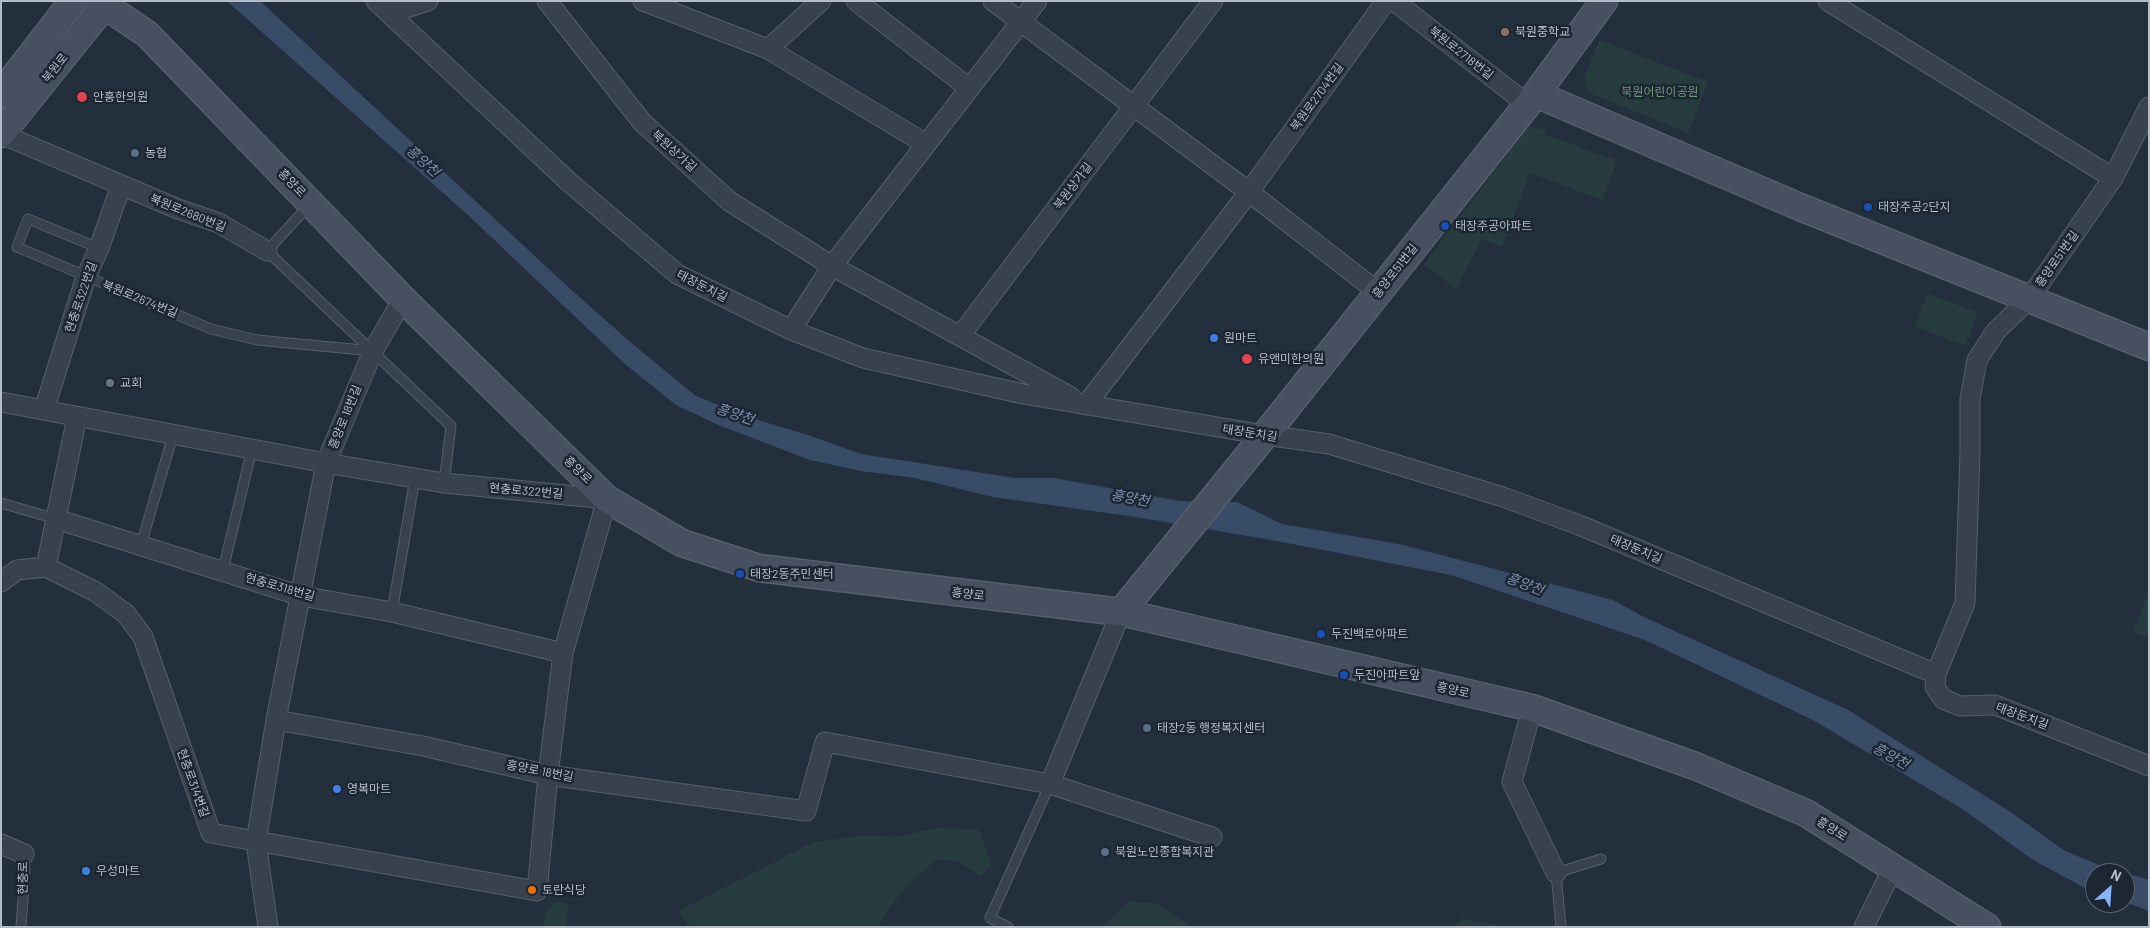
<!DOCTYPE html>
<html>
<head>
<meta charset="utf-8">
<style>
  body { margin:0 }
  #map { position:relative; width:2150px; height:928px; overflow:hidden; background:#242f3e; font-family:Barlow,sans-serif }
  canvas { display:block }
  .frame { position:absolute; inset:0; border:2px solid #b4bcc9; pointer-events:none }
  .north { position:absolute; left:2085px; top:863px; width:50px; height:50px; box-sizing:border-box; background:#1d2633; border:1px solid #59626f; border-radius:50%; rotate:26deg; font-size:14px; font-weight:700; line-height:20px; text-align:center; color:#b4bcc9 }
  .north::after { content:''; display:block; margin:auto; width:18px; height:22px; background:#8ab4f8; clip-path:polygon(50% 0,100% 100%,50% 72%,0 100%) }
</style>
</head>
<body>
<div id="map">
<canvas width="2150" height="928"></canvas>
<div class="frame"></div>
<div class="north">N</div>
</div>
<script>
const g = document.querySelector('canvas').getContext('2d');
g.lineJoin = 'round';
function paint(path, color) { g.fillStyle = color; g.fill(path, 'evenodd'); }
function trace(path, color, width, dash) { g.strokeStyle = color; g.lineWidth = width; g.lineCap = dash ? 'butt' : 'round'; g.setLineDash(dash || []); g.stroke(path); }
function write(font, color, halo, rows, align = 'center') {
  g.font = font + ' Barlow,"Noto Sans KR",sans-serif'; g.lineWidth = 5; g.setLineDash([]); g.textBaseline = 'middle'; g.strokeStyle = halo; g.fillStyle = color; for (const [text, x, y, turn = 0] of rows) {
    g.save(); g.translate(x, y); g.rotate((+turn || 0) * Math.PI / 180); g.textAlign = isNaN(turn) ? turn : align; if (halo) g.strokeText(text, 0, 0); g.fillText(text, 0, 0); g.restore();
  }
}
const green = new Path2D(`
  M1600,40L1708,82L1688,133L1592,94L1586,88L1584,78Z
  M1529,126L1546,130L1545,134L1617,161L1602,200L1530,173L1502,247L1482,239L1456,289L1424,264Z
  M1929,294L1976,312L1977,314L1966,344L1963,345L1916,327L1915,324L1927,295Z
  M2149,592V638L2133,632Z
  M937,828L979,830L992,865L981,876L957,862L938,859C910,880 896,897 878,927H690L678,911L812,843L862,835L896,837Z
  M1129,901L1158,904L1191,927H1103Z
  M557,902L569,904L566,927H543L545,912Z
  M1462,918L1499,926V927H1453Z`);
const water = new Path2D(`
  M227,1H260L566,285L630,342L696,396L748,417L808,435L861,454L1015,478H1054L1180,501L1237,502L1282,524L1399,544L1613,600L1644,617L1848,710L2009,811L2065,851L2099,865L2149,880V911L2125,902V873H2095V892L2089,890L2033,860L1961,808L1813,720L1645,640L1451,575L1277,541L1129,516L993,497L915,478L861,471L810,460L716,424L676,405L625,364L469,216Z`);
const lane = new Path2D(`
  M310,204L267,251L451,426L444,483
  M99,248L28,219L17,247L211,329L257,340L373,351
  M1,503L56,519
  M141,545L173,435
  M223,570L252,449
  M392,612L415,478
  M21,927L25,870L24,854
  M1008,927L990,918L1050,784
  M1561,927L1556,873L1601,859`);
const street = new Path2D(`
  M376,1L569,182L677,274L791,330L863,358L1023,394L1265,435L1329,444L1503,497L1579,525L1936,674
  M547,1L642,122L729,201L832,266L1071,397
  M643,1L768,49L926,144
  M856,1L969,88
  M993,1L1249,192L1378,292
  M1394,1L1527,104
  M1828,1L2113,178
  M390,13L428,1
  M768,49L821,1
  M2149,107L2113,178L2029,299L1996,331L1977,360L1970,399V451L1965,603L1936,674L1935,687L1943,699L1960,706L1995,705L2149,766
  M1,134L178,209L219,223L267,251
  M791,330L832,266L1037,1
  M960,336L1213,1
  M1,402L326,463L444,483L607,499L563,653L548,775L537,891L211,833L143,637L126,614L96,592L46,567L17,570L1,582
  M1086,405L1249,192L1386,1
  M44,410L86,277L99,248L121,186
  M56,519L301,596L392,612L563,653
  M46,567L77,417
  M1532,708L1512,782L1556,873
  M276,720L423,746L548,775L806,811L825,742L1050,784L1121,612
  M1050,784L1212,837
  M1,844L24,854
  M268,927L256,842L276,720L326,463L373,351L403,299
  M1864,927L1893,868`);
const secondary = new Path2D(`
  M98,1L147,34L403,299L607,499L682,543L759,568L1121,612L1532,708L1695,766L1806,813L1987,927
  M1,94L73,1
  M1536,94L1800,207L2149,347
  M1,134L108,1
  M1121,612L1265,435L1536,94L1604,1`);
const markers = [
  [1505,32,5,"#8d6e63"],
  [82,97,6,"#e0444e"],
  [135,153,5,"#5c6f8a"],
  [1868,207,5,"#1a4fb4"],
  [1445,226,5,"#1a4fb4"],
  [1214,338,5,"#3f7fe0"],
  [1247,359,6,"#e0444e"],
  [110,383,5,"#6b7280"],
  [740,574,5,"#1a4fb4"],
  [1321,634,5,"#1a4fb4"],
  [1344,675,5,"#1a4fb4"],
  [1147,728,5,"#5c6f8a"],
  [337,789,5,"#3f7fe0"],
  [1105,852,5,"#5c6f8a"],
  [86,871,5,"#3f7fe0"],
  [532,890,5,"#e8710a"]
];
const poiNames = [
  ["북원중학교",1515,32],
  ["안흥한의원",93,97],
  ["농협",145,153],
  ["태장주공2단지",1878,207],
  ["태장주공아파트",1455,226],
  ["원마트",1224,338],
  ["유앤미한의원",1258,359],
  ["교회",120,383],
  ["태장2동주민센터",750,574],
  ["두진백로아파트",1331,634],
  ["두진아파트앞",1354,675],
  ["태장2동 행정복지센터",1157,728],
  ["영복마트",347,789],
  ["북원노인종합복지관",1115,852],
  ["우성마트",96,871],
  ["토란식당",542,890]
];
const streetNames = [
  ["북원로2718번길",1461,53,38],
  ["북원로",55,68,-51],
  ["북원로2704번길",1317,97,-54],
  ["북원상가길",674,151,42],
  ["흥양로",292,183,46],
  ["북원상가길",1073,186,-53],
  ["북원로2680번길",188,213,22],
  ["흥양로51번길",2057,259,-55],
  ["흥양로51번길",1395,271,-52],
  ["태장둔치길",702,286,27],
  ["현충로322번길",81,297,-71],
  ["북원로2674번길",140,299,22],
  ["흥양로 18번길",345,417,-68],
  ["태장둔치길",1250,433,9],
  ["흥양로",578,470,44],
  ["현충로322번길",526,491,5],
  ["태장둔치길",1636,549,23],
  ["현충로318번길",280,587,16],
  ["흥양로",968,594,7],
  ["흥양로",1453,690,13],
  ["태장둔치길",2022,716,20],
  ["흥양로 18번길",540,771,11],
  ["현충로314번길",193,783,70],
  ["흥양로",1832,829,32],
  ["현충로",23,878,-89]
];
const parkNames = [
  ["북원어린이공원",1660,92]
];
const waterNames = [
  ["흥양천",423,161,42],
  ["흥양천",735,414,19],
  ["흥양천",1130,498,11],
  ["흥양천",1525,584,21],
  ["흥양천",1891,756,29]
];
paint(green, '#263c3f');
paint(water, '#394c67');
trace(lane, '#565f6c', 11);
trace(street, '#565f6c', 21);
trace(secondary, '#565f6c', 29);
trace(lane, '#38414e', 9);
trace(street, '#38414e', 19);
trace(secondary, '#465061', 26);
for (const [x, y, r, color] of markers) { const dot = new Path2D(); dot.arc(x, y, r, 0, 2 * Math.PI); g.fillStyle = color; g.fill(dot); trace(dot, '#1d2633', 2); }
write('12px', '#b4bcc9', '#1d2633', poiNames, 'left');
write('12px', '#b4bcc9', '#1d2633', streetNames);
write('12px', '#6b9a76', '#1d2633', parkNames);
write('italic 14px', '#7c92b1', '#1d2633', waterNames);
</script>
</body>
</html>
